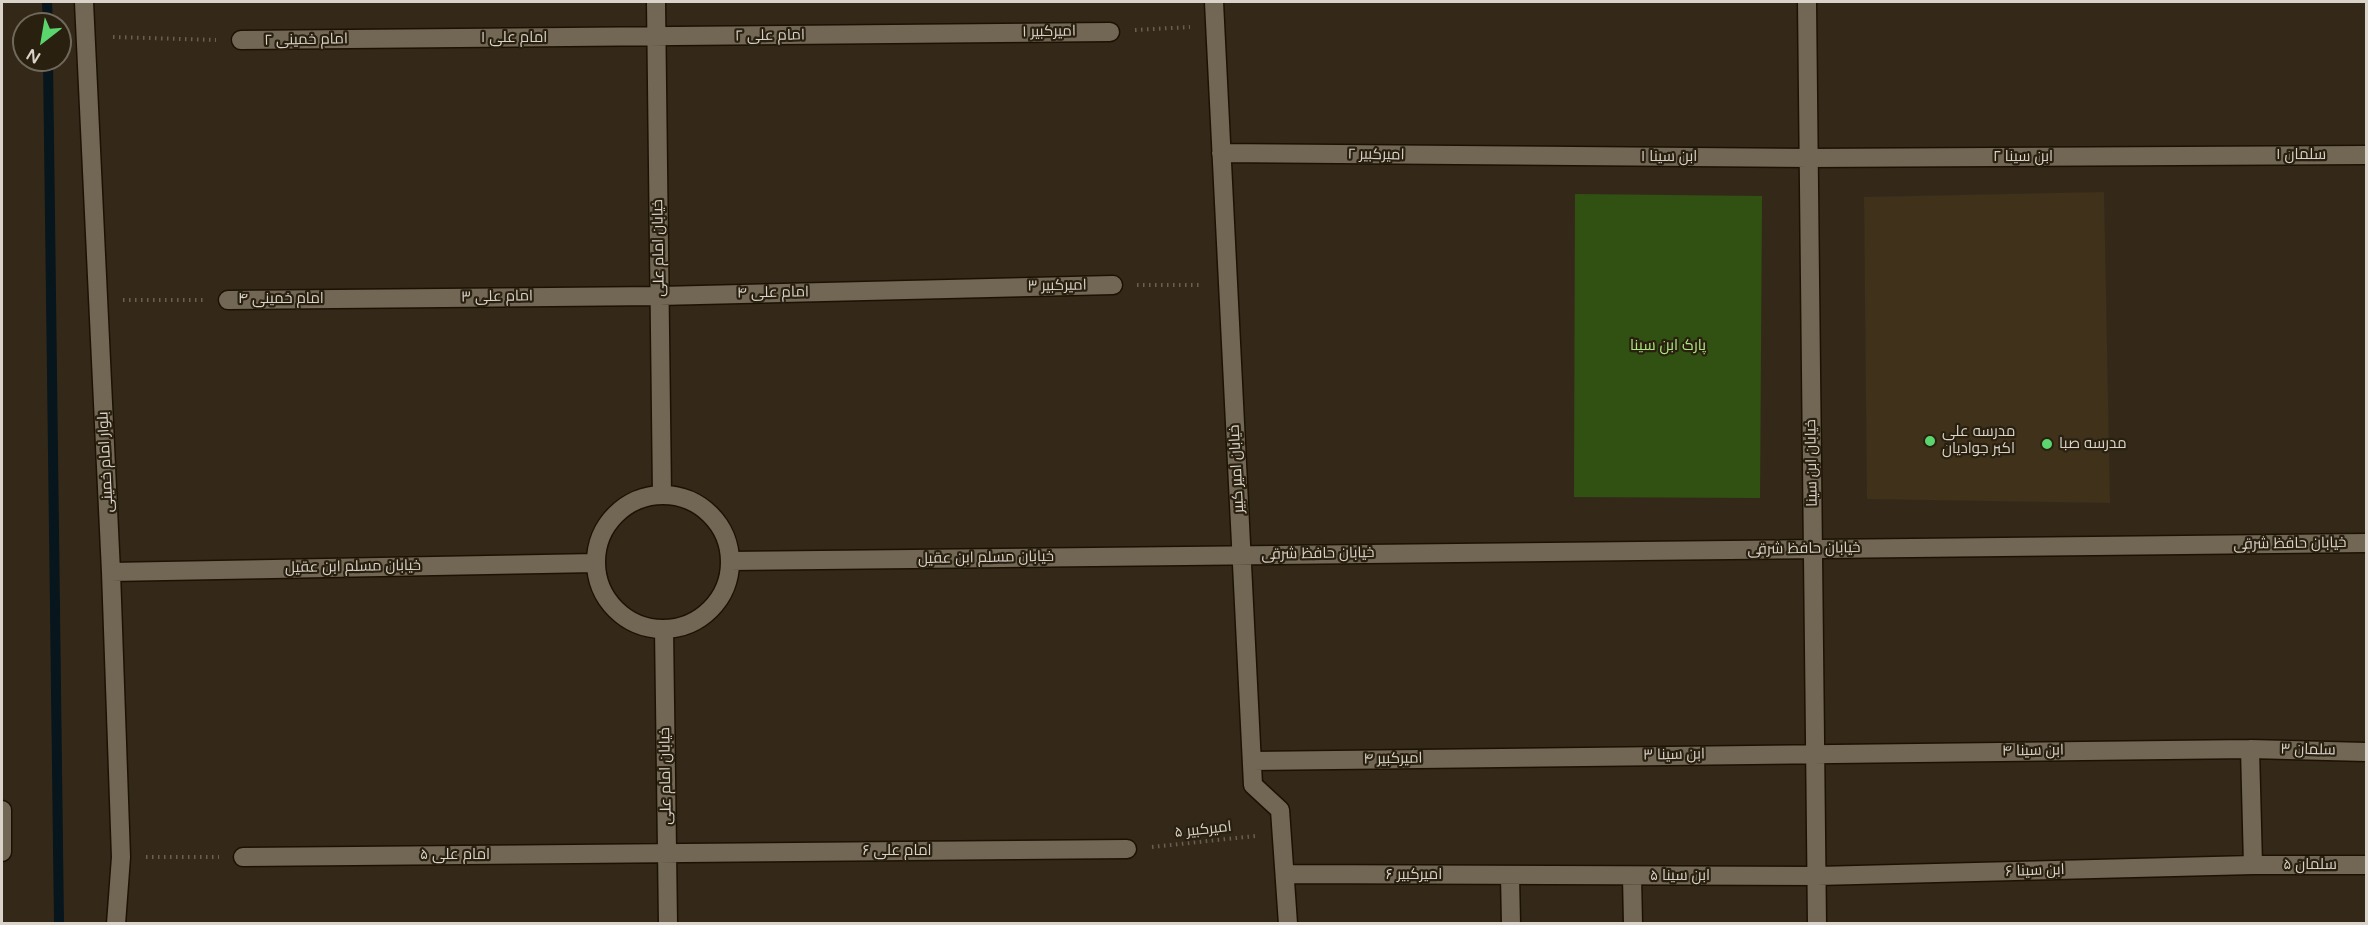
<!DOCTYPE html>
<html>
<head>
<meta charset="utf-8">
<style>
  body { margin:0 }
  #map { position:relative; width:2368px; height:925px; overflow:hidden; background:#342919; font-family:"Varela Round",sans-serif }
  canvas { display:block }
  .frame { position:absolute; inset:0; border:3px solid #dad3c9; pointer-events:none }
  .north { position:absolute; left:12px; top:12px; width:60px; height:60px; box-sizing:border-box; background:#2a2010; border:2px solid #70685a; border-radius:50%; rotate:211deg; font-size:16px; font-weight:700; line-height:24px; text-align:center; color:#dad3c9 }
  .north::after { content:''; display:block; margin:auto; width:21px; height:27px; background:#5bd56e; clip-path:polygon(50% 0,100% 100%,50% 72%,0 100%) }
</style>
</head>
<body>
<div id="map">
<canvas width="2368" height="925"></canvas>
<div class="frame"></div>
<div class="north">N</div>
</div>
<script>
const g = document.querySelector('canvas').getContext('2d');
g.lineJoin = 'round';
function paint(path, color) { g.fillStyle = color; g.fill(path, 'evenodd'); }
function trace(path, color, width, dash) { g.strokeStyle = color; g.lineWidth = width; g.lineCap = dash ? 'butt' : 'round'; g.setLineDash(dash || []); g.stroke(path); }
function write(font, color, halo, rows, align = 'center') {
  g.font = font + ' "Varela Round",Cairo,sans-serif'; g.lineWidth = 4.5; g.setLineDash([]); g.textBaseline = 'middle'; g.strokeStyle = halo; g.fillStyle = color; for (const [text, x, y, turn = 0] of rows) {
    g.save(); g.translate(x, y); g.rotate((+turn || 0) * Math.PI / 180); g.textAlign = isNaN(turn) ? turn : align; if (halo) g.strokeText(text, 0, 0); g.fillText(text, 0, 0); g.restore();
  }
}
const built = new Path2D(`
  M2104,192L2110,503L1867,499L1864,197Z`);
const green = new Path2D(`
  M1575,194L1762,196L1760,498L1574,497Z`);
const stream = new Path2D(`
  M47,2L48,24
  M48,60L59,924`);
const path = new Path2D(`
  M1135,30L1190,27
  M113,37L216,40
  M1137,285H1202
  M123,300H203
  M1152,847L1255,836
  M146,857H219`);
const minor = new Path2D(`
  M84,2L111,572L121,857L116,924
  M656,2L662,495
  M1214,2L1253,785L1280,810L1288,924
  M1807,2L1817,924
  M241,40L1110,32
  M1221,153L1809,158L2366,155
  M228,300L659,296L1113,285
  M596 562a67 67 0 1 1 134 0a67 67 0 1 1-134 0Z
  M730,561L2366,543
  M111,572L596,563
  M664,629L668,924
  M2250,749L2253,865
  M1252,761L2250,749L2366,752
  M2,810V852
  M243,857L1127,849
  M1285,874L1817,876L2253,865H2366
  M1510,876L1511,924
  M1632,876L1633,924`);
const markers = [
  [1930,441,6,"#5bd56e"],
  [2047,444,6,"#5bd56e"]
];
const streetNames = [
  ["امیرکبیر ۱",1049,32,-1],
  ["امام علی ۲",770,36,-1],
  ["امام علی ۱",514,38],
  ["امام خمینی ۲",306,40,-1],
  ["امیرکبیر ۲",1376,155,1],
  ["سلمان ۱",2301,155],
  ["ابن سینا ۱",1669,157],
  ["ابن سینا ۲",2023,157],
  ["خیابان امام علی",659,248,-91],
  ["امیرکبیر ۳",1057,286,-1],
  ["امام علی ۴",773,293,-1],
  ["امام علی ۳",497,297,-1],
  ["امام خمینی ۴",281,299],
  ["بلوار امام خمینی",106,462,-93],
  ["خیابان ابن سینا",1812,463,-91],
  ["خیابان امیر کبیر",1237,469,-93],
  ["خیابان حافظ شرقی",2290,544,-1],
  ["خیابان حافظ شرقی",1804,549,-1],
  ["خیابان حافظ شرقی",1318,554,-1],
  ["خیابان مسلم ابن عقیل",986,558,-1],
  ["خیابان مسلم ابن عقیل",353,567,-1],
  ["سلمان ۳",2308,750,1],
  ["ابن سینا ۴",2033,751,-1],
  ["ابن سینا ۳",1674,755,-1],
  ["امیرکبیر ۴",1393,759,-1],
  ["خیابان امام علی",666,776,-91],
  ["امیرکبیر ۵",1203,830,-6],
  ["امام علی ۶",897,851],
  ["امام علی ۵",455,855],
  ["سلمان ۵",2310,865],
  ["ابن سینا ۶",2035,871,-2],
  ["امیرکبیر ۶",1414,875],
  ["ابن سینا ۵",1680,876]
];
const parkNames = [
  ["پارک ابن سینا",1668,346]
];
const poiNames = [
  ["مدرسه علی",1942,432],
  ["اکبر جوادیان",1942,449],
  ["مدرسه صبا",2059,444]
];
paint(built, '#3f311a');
paint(green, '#305112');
trace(stream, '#07151c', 10);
trace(minor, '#1c1204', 21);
trace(path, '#696051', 4, [1.5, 4.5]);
trace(minor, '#726654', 18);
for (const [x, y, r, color] of markers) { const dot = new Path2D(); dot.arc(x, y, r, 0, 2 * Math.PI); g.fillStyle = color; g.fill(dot); trace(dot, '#2a2010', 2); }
write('15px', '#dad3c9', '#2a2010', streetNames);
write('15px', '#ace880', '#2a2010', parkNames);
write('15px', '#dad3c9', '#2a2010', poiNames, 'left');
</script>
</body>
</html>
